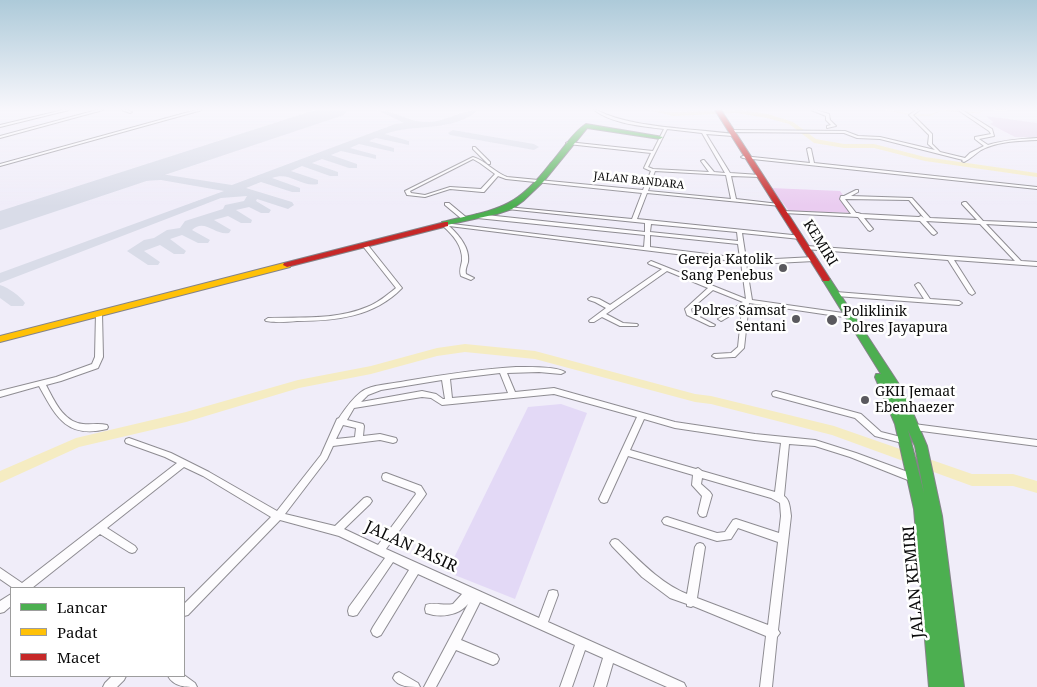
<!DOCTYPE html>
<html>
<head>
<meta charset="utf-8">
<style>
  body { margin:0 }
  #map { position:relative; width:1037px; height:687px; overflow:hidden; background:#f0edf9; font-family:"Noto Serif",serif }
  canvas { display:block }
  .legend { position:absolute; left:10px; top:587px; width:175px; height:90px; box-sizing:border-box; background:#fff; border:1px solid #9d9d9d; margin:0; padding:6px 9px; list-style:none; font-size:15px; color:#0a0a0a }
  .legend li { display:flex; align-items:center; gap:10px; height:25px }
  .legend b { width:25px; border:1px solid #9d9d9d }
</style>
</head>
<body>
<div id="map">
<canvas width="1037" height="687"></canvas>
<ul class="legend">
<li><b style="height:6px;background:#4caf50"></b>Lancar</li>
<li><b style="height:6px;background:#ffc107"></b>Padat</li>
<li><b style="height:6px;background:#c62828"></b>Macet</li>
</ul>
</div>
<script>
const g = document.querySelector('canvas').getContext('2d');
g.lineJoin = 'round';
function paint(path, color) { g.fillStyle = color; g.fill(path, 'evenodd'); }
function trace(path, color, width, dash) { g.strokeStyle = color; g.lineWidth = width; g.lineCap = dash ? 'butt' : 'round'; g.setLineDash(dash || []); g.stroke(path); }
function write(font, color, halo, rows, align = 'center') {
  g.font = font + ' "Noto Serif",serif'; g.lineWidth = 5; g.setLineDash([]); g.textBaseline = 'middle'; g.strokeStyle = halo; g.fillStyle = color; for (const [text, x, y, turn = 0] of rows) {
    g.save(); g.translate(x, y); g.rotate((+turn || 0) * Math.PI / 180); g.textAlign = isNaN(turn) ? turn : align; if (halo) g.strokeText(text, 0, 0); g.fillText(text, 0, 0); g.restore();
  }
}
const farmland = new Path2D(`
  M561,404L587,413L515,599L447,572L528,407Z`);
const green = new Path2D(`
  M771,188L840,191L856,213L789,211Z`);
const cemetery = new Path2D(`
  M986,116L1037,123V137H1015L990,124L993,122Z`);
const stream = new Path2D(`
  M887,110L913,115H931L942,110L979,113L983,110
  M995,110H1006
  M741,111L743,110`);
const river = new Path2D(`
  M649,110L673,112L740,110L768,114L793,122L816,139L844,144H874L925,157L1037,173V177L925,161L874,148H844L814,143L789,124L767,118L736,113L673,116Z
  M465,344L535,351L695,394L711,396L834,426L972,474H1013L1037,481V493L1013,486H972L832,435L711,404L695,402L535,359L465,352L437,356L371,374L299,388L186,422L79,447L0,483V471L76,438L186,412L298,380L371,366L437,348Z`);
const taxiway = new Path2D(`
  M377,110C394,110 408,122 426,122C444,123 460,110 478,110C453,133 414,123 385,134L409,141V145L376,138L369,141L394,148V152L359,144L350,148L376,155V159L341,151L331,155L357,164V168H349L322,159L312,163L338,172V176H330L302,166L291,171L318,180V184C302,188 290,171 272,178L300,188V192H292L261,182L246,188L292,202L294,205L288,209L257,199L256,201L271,210L269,213H261L249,207L236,210L252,220L251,223H241L228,216L214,220L231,230L229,233C215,236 205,218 192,230L210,240L208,243H198L182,235L170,239L186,251L184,254H174L160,245L144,251L160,262L158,265H148L127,251L144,240L154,238L167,230L180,228L185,221L223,209L225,205L244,201L247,196L221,198L0,283V273L224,191L161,180L127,182L123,181V177L142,173L161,174L232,185L395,124L404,123Z
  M453,130L534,144L539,147L534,150L450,135L448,133Z
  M0,285C9,288 20,296 25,303L23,306H11L0,298Z`);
const runway = new Path2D(`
  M315,110H347L344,115L0,230V211Z`);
const street = new Path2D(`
  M63,110H69L0,127V125Z
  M97,110H103L0,138V136Z
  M122,110H127L132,112L130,113Z
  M196,110H202L0,166V164Z
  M594,110C600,110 603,114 608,115C618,119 628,121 638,123C670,129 702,130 734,134V136H733L706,134L730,173L760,175L762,176L760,177L731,176L736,199L779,204L781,205V206L647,193L637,219L802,236V238L800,239L742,233L746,259L756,260L814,257L817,259L814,261L756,264L746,263L752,300L850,314L852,315L853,316L852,317L850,318L749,303L744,348L735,357H733L716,358L712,356L714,354L731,353L738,347L742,309L723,320L721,321L718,319L743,302L713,290L691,309L692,313L715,325L714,326H710L687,315L685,309L708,288L667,271L606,314L623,323L637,324L638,325L637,326H620L602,317L594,322H590L589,321L590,320L606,308L595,302L589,300L588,299L591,297L599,299L610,305L662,269L649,264L648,263L651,261L746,299L741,262L449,226C459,235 470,248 468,262C467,266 465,269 466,274L474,278L471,280L461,276C459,270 461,267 462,261C463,246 453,235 443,226L444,223L644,247L645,235L477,218L474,216L477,214L645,232V223L507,209L505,208L507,207L632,219L642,193L506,179L498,176L484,192H482L450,189L425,197L407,195L405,191L473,157C486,161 494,172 507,177L643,190L651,171L644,168L651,153L568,144L566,143L568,142L653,151L664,129C641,126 613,124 594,110ZM667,129L702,133L725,173L714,172L704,160H703L701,161L709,172L653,169L648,167ZM473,159L480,163L495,174L481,189L450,187L425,195L411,193L410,191ZM655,171L726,175L731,199L648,191ZM651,224L737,232L738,241L650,232ZM650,235L738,244L740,258L650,247Z
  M811,110H816L829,114L830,120L836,126L827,128V126L831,125L826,120V116Z
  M916,110H920L913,115L932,134V144L940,152L965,158L970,153L984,146L975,139V137L991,134L989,131L958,110H962L992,129L994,136L979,139L988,145C1004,140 1020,139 1037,138V140C1018,141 998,141 981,150C975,154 970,159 964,162L962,161L963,160L880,139L857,138L844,133L731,132L729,131L731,130L845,131L858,136L880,137L935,150L928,144L929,135L909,115Z
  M473,147H475L490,162V164H488L473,149Z
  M809,148L811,149L814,163L1037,187V189L743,158L741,157L743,156L810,163L807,149Z
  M856,190H858V192L851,196L912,198L930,218L977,220L962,204V203L964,202H966L983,221L1037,223V227L986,224L1021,261L1037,262V266L954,260L975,293L972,295L969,293L948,260L805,249L804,248L807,246L1015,261L980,224L926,221L937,233L934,235L932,234L920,221L864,218L873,229L870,231L868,230L858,217L784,213L782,212L784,211L851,214L840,199L841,196H844ZM845,199H846L909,200L924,218L921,216L919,217L861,214L858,213H856Z
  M445,203H449L467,218V220H463L445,205Z
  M365,243L367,244L402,288C374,317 335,321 297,321C287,322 276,323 266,321L265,320L268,318C301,317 336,320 367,307C378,303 387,295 396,288L362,245Z
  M918,283L920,284L930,299L959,301L962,303L959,305L836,296L833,294L836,292L924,299L915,285Z
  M99,311L102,313L103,357L98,368L61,381L46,385C54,400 63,422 83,424C91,425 99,423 107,425L108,427L107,429C67,439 56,417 39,386L0,397V391L56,377L92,364L95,357L96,313Z
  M516,367C527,367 556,366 565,372L561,374L539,372L507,373L515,392L554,388L675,422L755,434L815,440L856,453L916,475L917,478L916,481L913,482L850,457L815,446L789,444L784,496C790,500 790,509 791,516L778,630L780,633L777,637L772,687H760L766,636L693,606L691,607L687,606V604L670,598L642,577L612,546L610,543L612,540L615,539L618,540C639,560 660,583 687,594L695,547L697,544L700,543L703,544L705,547L697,598L768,625L778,542L738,528L731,539L717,541L664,524L662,521L664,518L667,517L717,533L725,532L733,520L736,519L779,533L781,516L780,503L771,498L702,478L701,484L710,492L712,495L706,516L703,517L700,516L698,513L702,496L692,485L693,475L628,456L607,502L604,503L601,502L599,499L637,417L554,394L442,405L431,398L422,397L354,408L347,420L363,424L364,426L363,436L380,434L396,438L397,440L396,442L393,443L380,440L333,446L327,459L285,514L335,526L364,498L367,497L370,498L372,501L370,504L344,529L378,545L416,494L415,492L383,480L382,477L383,474L386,473L421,486L426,494L424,497L386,549L539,618L549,591L553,590L557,591L558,595L548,622L684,683L686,687H667L613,663L606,687H594L603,658L585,650L572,687H560L575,645L480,602L461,640L497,655L499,659L497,663L493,665L456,650L436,687H424L468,604C458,616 440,618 426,613L425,609L426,605C434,602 444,606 453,604L462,594L418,574L381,635L377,637L373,635L371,631L373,627L409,570L393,562L357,615L353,616L349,615L348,611L349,607L385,558L339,536L280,520L188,615L184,616V604L271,517L203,476L184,467L107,528L135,546L137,549L135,552L132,553L129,552L100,534L32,588H13L0,579V568L22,583L177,463L165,457L126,443L125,441L126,439L129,438L171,453L209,472L277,511L321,455L337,419L339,418C345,409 352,399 361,392C372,384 393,384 406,381C442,375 479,369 516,367ZM500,373L508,393L452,398L450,379ZM442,380L445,399H443L436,394L422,391L361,402L368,395L381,390ZM644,419L675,428L755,440L781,443L775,492L702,471L698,468L696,469L630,450ZM343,425L356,428L355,437L336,439Z
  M776,391L861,414L881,432L909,439L910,441L909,443L906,444L875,436L855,418L773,396L772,394L773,392Z
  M914,424L1037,440V446L914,430L911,429L910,427L911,425Z
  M11,594V606L4,612L0,613V601Z
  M399,672L418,683L420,687C410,687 398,687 393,678L395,674Z
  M184,675L195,683L197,687C186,687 174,687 168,676Z
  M112,676H126L124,680L117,687H103L105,683Z`);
const fast = new Path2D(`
  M586,124L663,137L660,139L587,128L543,182L523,201L512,209L497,214L442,226V222C496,209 514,211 550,164C561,152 572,133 586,124Z
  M826,276L830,279L904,392L927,446L942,516L964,687H929L914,509L895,424L875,377L876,374H881L822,279ZM908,430L915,446L924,493Z`);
const slow = new Path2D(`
  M284,263H290L291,265L290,267L0,342V336Z`);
const jam = new Path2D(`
  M715,110H721L830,279L829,281H823L822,279Z
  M445,222H448V226L287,267L283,265L284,263Z`);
const markers = [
  [783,268,5,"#5a595e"],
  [796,319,5,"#5a595e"],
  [832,320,6,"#5a595e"],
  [865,400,5,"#5a595e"]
];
const farStreetnames = [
  ["JALAN BANDARA",639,181,6]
];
const streetNames = [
  ["KEMIRI",820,243,58]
];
const poiNames = [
  ["Gereja Katolik",773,260],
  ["Sang Penebus",773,276],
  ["Polres Samsat",786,311],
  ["Sentani",786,327],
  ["Poliklinik",843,312,"left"],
  ["Polres Jayapura",843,328,"left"],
  ["GKII Jemaat",875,392,"left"],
  ["Ebenhaezer",875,408,"left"]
];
const nearStreetnames = [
  ["JALAN PASIR",411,547,25],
  ["JALAN KEMIRI",914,582,-95]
];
paint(farmland, '#e3d9f6');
paint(green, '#eaccf0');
paint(cemetery, '#e3d1eb');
trace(stream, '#f5ecc2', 1);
paint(river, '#f5ecc2');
paint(taxiway, '#d9dce8');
paint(runway, '#d9dce8');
trace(street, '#8e8c92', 2);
trace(fast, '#848388', 2);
trace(slow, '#848388', 2);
trace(jam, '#848388', 2);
paint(street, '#fdfcfe');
paint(fast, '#4caf50');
paint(slow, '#ffc107');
paint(jam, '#c62828');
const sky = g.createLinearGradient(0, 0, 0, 206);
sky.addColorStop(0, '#adcad9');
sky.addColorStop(0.53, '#f8f7fc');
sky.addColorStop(1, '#f8f7fc00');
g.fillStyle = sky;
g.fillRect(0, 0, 1037, 206);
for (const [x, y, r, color] of markers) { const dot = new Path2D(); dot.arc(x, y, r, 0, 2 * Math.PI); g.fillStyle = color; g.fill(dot); trace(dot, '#fff', 2); }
write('11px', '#0a0a0a', '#fff', farStreetnames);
write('14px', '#0a0a0a', '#fff', streetNames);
write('14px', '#0a0a0a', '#fff', poiNames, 'right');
write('16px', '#0a0a0a', '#fff', nearStreetnames);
</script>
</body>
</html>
